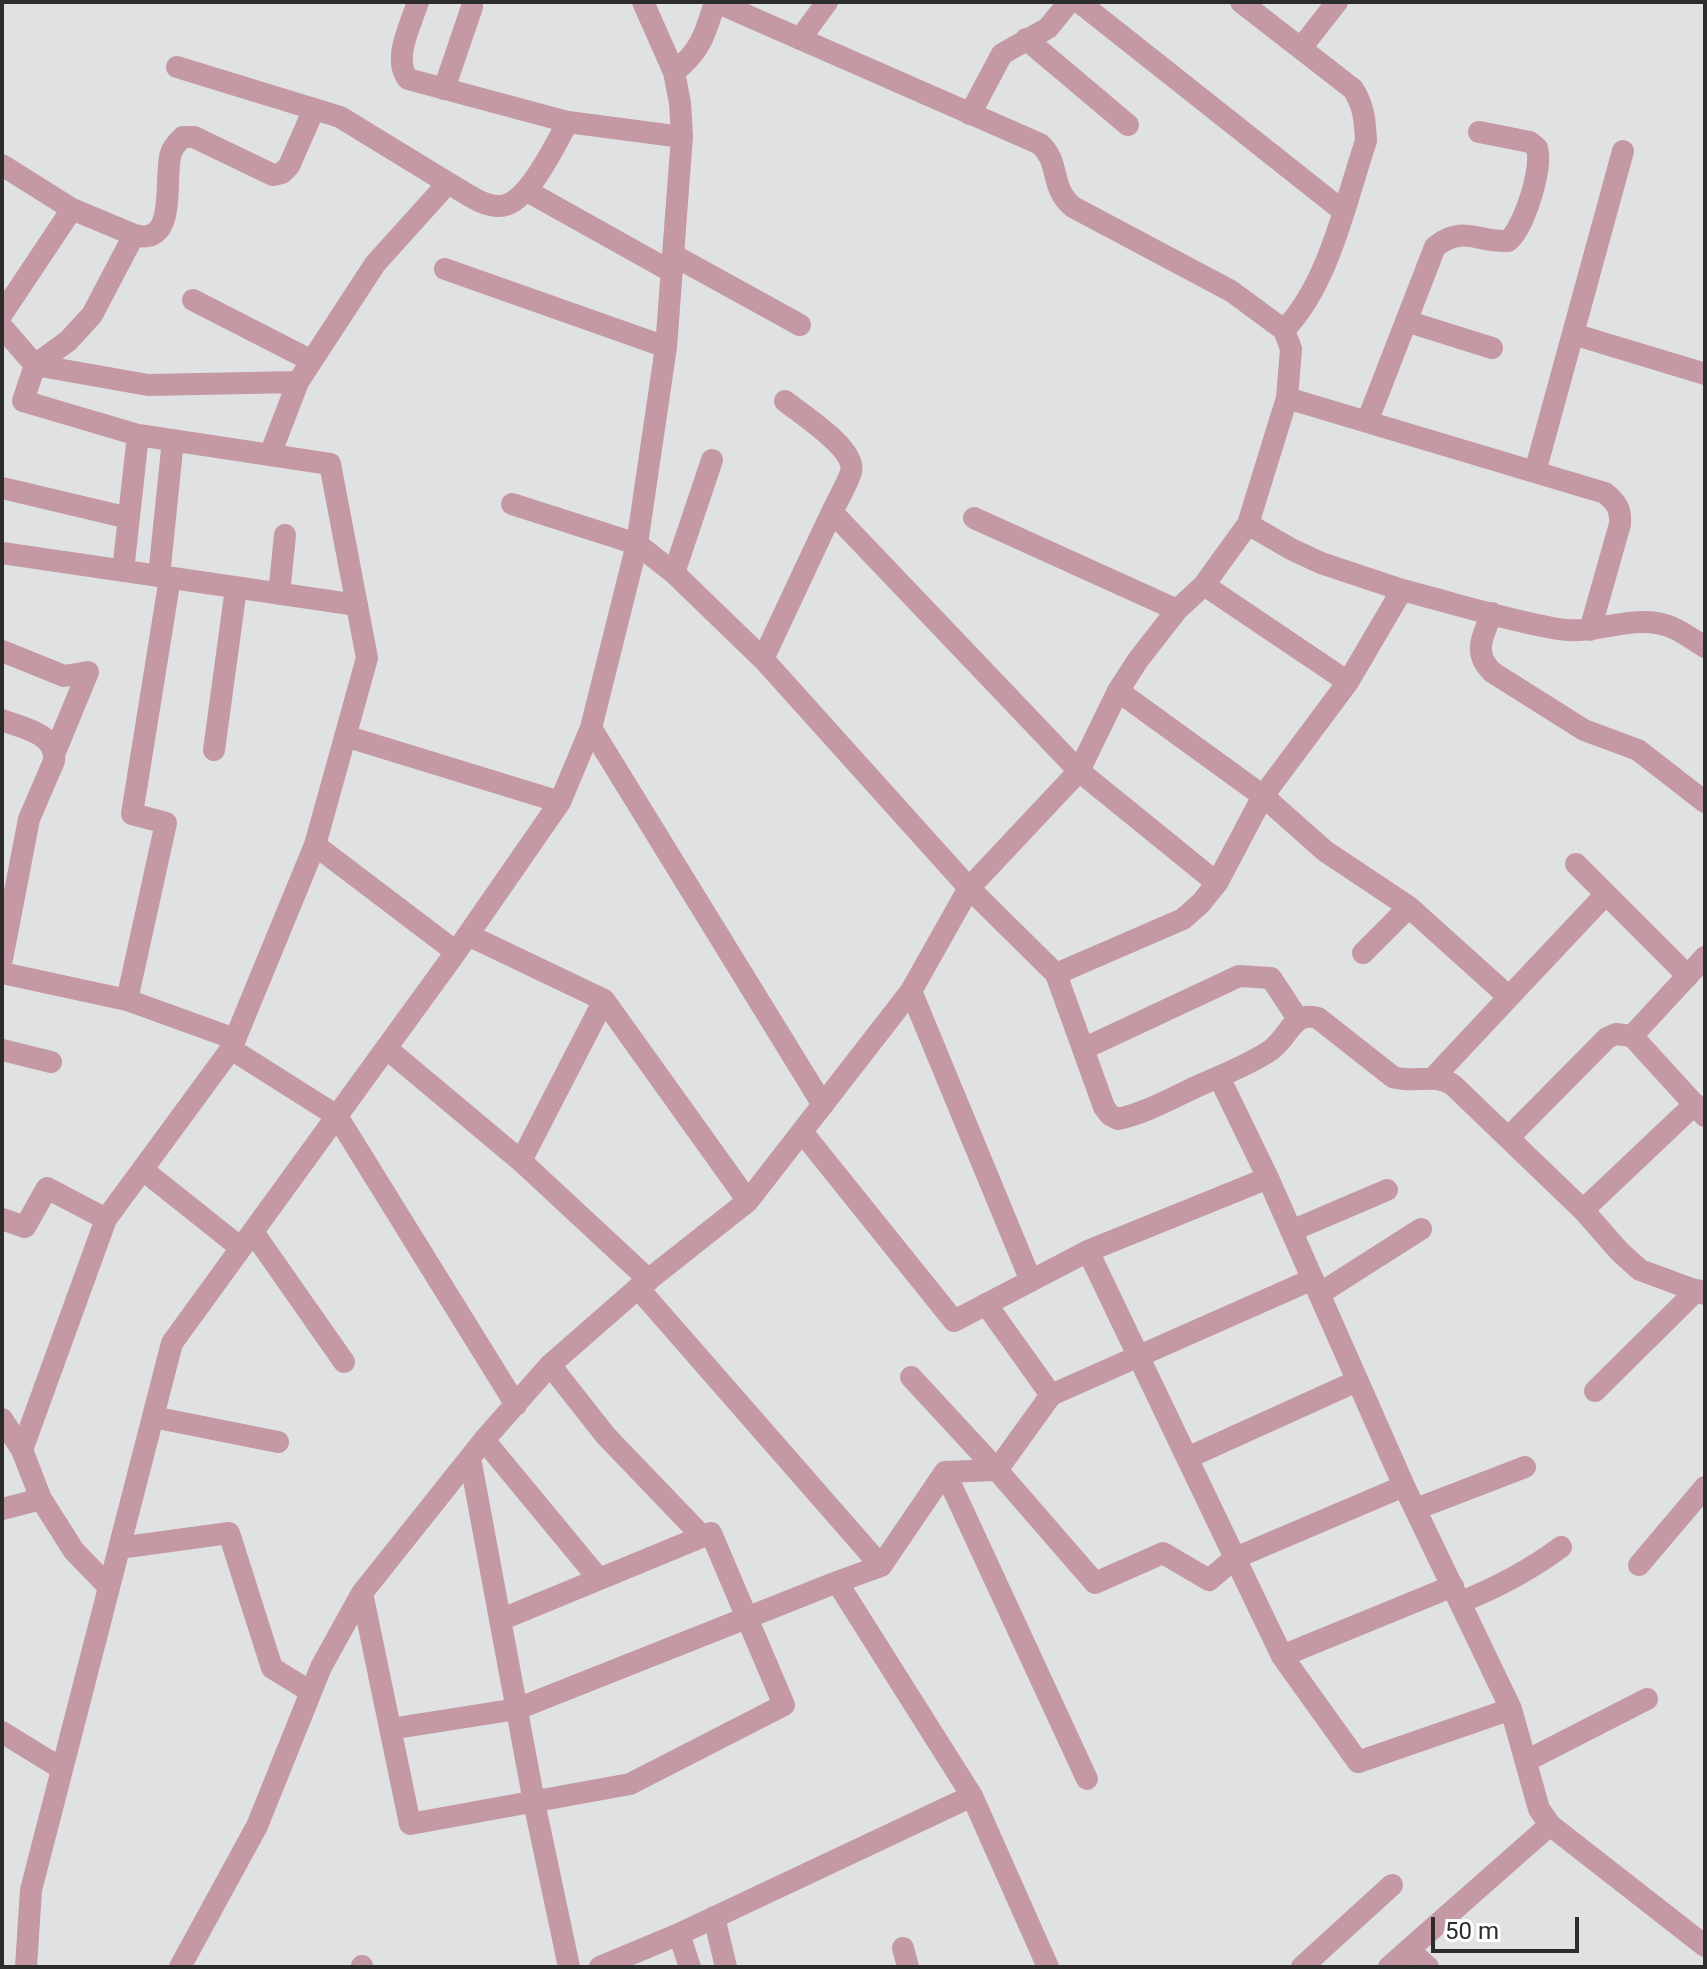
<!DOCTYPE html>
<html>
<head>
<meta charset="utf-8">
<style>
  body { margin:0 }
  #map { position:relative; width:1707px; height:1969px; overflow:hidden; background:#e0e1e2; font-family:Roboto,sans-serif }
  canvas { display:block }
  .frame { position:absolute; inset:0; border:4px solid #2c2c2d; pointer-events:none }
  .scale { position:absolute; left:1431px; top:1917px; width:148px; height:36px; box-sizing:border-box; border:4px solid #2c2c2d; border-top:0; padding-left:10px; font-size:24px; line-height:28px; white-space:nowrap; color:#2c2c2d; -webkit-text-stroke:6px #fff; paint-order:stroke }
</style>
</head>
<body>
<div id="map">
<canvas width="1707" height="1969"></canvas>
<div class="frame"></div>
<div class="scale">50 m</div>
</div>
<script>
const g = document.querySelector('canvas').getContext('2d');
g.lineJoin = 'round';
function trace(path, color, width, dash) { g.strokeStyle = color; g.lineWidth = width; g.lineCap = dash ? 'butt' : 'round'; g.setLineDash(dash || []); g.stroke(path); }
const minor = new Path2D(`
  M418,2C411,24 392,59 408,79L568,122L682,137
  M1079,2L1343,211
  M1241,2L1353,89C1364,106 1365,121 1366,141C1345,203 1329,284 1284,330
  M800,39L827,2
  M1026,39L1128,125
  M1301,48L1337,2
  M177,67L340,117L448,183
  M674,72C701,51 705,34 715,2
  M444,89L472,7
  M970,114L1002,54L1048,28L1069,2
  M2,165L72,209
  M527,191L672,272
  M673,255L800,325
  M445,269L666,347
  M193,300L310,360
  M2,314L72,209L134,235C179,247 163,178 171,153C173,146 178,142 183,137H194L273,175L282,173L289,166L314,109
  M1406,321L1492,348
  M2,327L35,365L68,341L92,315L134,235
  M1573,334L1705,374
  M1287,398L1605,493C1617,503 1621,509 1620,524L1590,630
  M785,401C802,415 857,449 851,472C847,485 838,499 832,512
  M1367,422L1435,247C1463,224 1478,243 1508,241C1524,228 1543,168 1537,148L1530,142L1479,132
  M270,455L298,382
  M1535,472L1623,151
  M2,488L129,518
  M512,504L637,544L674,573L763,659L969,888L1056,974L1104,1107L1110,1115L1118,1119C1146,1113 1172,1098 1198,1086C1222,1075 1249,1065 1271,1050C1290,1036 1292,1011 1318,1018L1393,1077C1414,1084 1434,1072 1453,1085L1583,1210L1620,1252L1640,1270L1705,1294
  M974,518L1177,610
  M1248,524L1291,549L1321,563L1402,590
  M2,553L357,605
  M123,571L138,435
  M674,573L712,460
  M159,576L173,440
  M170,578L132,814L166,823L127,1000L235,1039
  M1204,585L1348,682
  M279,594L285,535
  M1492,613C1483,636 1472,652 1492,672L1584,730L1638,750L1705,802
  M2,651L64,676L88,672L55,752
  M763,659L832,512L1079,771L1217,883
  M1118,691L1263,796L1325,851L1409,907L1509,997L1434,1077
  M2,720C22,728 57,733 54,761L29,819L2,959
  M591,728L823,1105
  M345,736L560,802
  M214,750L236,588
  M315,845L367,658L330,464L138,435L23,401L35,365L148,385L298,382L375,264L448,183C463,191 481,206 499,206C527,207 555,144 568,122
  M1576,864L1688,976
  M468,935L604,1000
  M1363,953L1409,907
  M2,973L127,1000
  M1056,974L1183,919L1201,903L1217,883L1263,796L1348,682L1402,590C1453,603 1505,620 1558,629C1591,635 1623,618 1656,623C1674,625 1690,638 1705,647
  M911,991L1031,1281
  M1509,997L1606,894
  M1632,1036L1705,957
  M386,1048L521,1161L604,1000L748,1201
  M231,1049L315,845L456,952
  M1083,1049L1239,976L1271,978L1298,1019
  M2,1050L51,1062
  M1219,1077L1268,1178
  M802,1132L954,1321L1088,1251L1268,1178L1404,1486L1511,1709L1539,1809L1550,1825L1705,1946
  M1509,1137L1607,1038L1616,1034L1632,1036L1705,1116
  M521,1161L649,1280
  M143,1170L241,1248
  M1583,1210L1695,1104
  M2,1219L25,1227L47,1188L106,1219
  M1291,1231L1387,1190
  M253,1232L344,1362
  M1088,1251L1235,1558L1404,1486
  M638,1288L881,1566L837,1582L972,1796L1048,1967
  M1319,1294L1421,1229
  M986,1304L1051,1395L1313,1279
  M550,1365L606,1436L702,1536
  M1595,1391L1697,1290
  M1051,1395L997,1470L1095,1583L1163,1553L1209,1580L1235,1558L1282,1656L1453,1586
  M153,1417L278,1442
  M2,1419L22,1450
  M484,1440L599,1579
  M470,1458L534,1802L569,1967
  M1187,1458L1357,1381
  M945,1472L1087,1779
  M2,1509L41,1499
  M1416,1509L1525,1467
  M119,1548L229,1533L272,1668L311,1692
  M1639,1565L1705,1487
  M881,1566L945,1472L997,1470L911,1377
  M109,1587L74,1551L41,1499L22,1450L106,1219L231,1049L337,1116L516,1405
  M362,1593L410,1824L630,1784L784,1705L711,1533L500,1620
  M1461,1602C1498,1587 1529,1571 1561,1547
  M1282,1656L1358,1762L1511,1709
  M390,1729L517,1709L837,1582
  M2,1732L62,1769
  M1526,1761L1647,1699
  M714,1917L726,1967
  M679,1934L690,1967
  M903,1948L908,1967
  M1409,1950L1428,1967
  M26,1967L31,1890L172,1343L456,952L560,802L591,728L637,544L666,347L682,137L680,103L674,72L643,2
  M180,1967L257,1826L321,1667L362,1593L484,1440L550,1365L638,1288L748,1201L911,991L969,888L1079,771L1118,691L1138,660L1177,610L1204,585L1248,524L1287,398L1291,349L1284,330L1231,291L1073,207C1049,187 1061,163 1040,144L716,2
  M362,1967V1966
  M600,1967L679,1934L972,1796
  M1302,1967L1392,1885
  M1389,1967L1550,1825`);
trace(minor, '#c499a4', 22);
</script>
</body>
</html>
